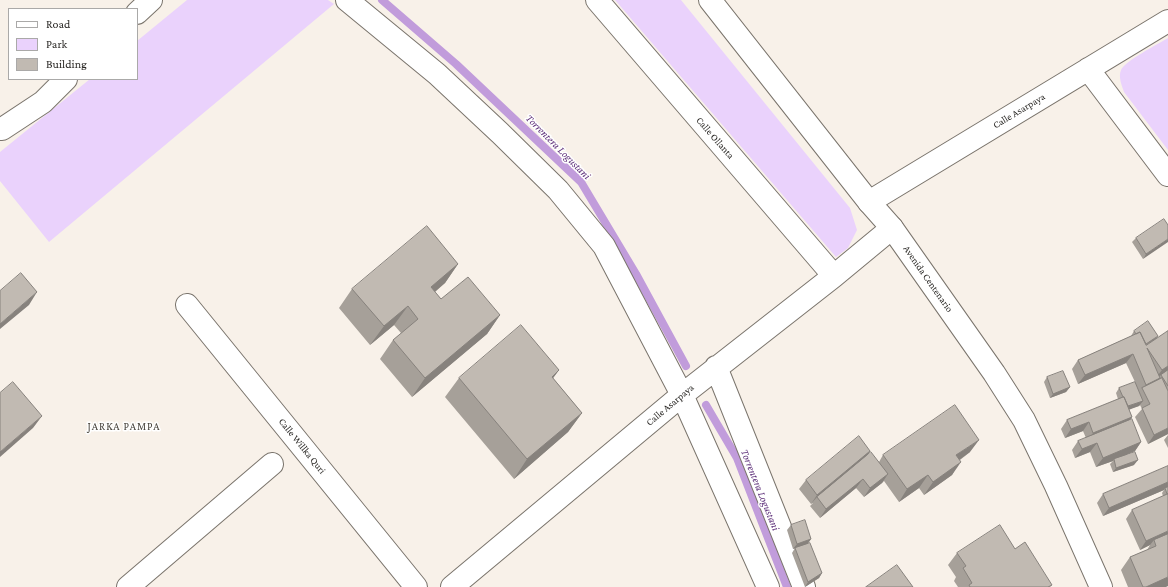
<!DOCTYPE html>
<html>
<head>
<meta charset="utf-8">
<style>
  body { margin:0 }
  #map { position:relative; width:1168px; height:587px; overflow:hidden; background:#f8f1e9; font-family:"Crimson Pro",serif }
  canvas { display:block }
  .legend { position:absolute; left:8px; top:8px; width:130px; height:72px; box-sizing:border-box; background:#fff; border:1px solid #aaa9a8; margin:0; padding:5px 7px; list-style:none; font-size:12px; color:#2b2926 }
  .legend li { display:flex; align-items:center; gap:8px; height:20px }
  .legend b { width:20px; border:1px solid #aaa9a8 }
</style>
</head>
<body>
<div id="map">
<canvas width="1168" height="587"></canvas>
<ul class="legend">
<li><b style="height:5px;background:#fff"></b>Road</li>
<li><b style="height:11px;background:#ead2fc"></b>Park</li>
<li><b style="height:11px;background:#c1bab2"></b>Building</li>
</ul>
</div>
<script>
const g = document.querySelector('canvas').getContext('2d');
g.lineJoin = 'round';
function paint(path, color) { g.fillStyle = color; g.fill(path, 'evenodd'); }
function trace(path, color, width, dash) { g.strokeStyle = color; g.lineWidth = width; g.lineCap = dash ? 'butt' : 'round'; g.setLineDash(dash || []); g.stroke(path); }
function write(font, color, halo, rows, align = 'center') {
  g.font = font + ' "Crimson Pro",serif'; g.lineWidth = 3; g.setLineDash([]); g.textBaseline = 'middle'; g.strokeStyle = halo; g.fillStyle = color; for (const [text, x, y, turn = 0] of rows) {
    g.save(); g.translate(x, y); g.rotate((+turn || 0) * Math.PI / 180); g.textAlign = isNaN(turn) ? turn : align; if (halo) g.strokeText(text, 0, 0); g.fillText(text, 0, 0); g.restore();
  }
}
const green = new Path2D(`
  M187,0H328L334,4L49,242L0,181V152L90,79H137V41Z
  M615,0H681L850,208L857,230L848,248L836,257Z
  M1168,38V150L1124,92C1122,86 1118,77 1121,70C1125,61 1158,44 1168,38Z`);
const stream = new Path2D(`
  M382,0L456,64L581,182L636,274L686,366
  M706,405L737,458L787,587`);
const minor = new Path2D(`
  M347,0L437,74L500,133L558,190L604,246L682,395L768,587
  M597,0L834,276
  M137,13L151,0
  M1088,69L1168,175
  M0,129H2L43,102L66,79
  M869,202L1168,21
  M187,305L416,587
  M716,367L804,587
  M128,587L272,464
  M452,587L682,395L834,276L892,228`);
const major = new Path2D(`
  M710,0L869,202L892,228L994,373L1024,420L1056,486L1101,587`);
const wall = new Path2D(`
  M1168,225L1143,259L1132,242L1136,238Z
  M458,264L445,283L435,292L441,299L500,315L487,334L412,397L380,359L393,340L401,333L394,325L370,345L339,308L352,289Z
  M1134,331L1156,339L1168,331V434L1148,444L1135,417L1142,409L1140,405L1139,406L1129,409L1132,417L1130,420L1141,442L1135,451L1127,454L1134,465L1113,472L1110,464L1113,461L1096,467L1090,452L1075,458L1072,450L1078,441L1086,438L1083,431L1065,438L1061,429L1067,420L1118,399L1116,393L1119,388L1135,382L1126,363L1078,384L1072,369L1078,360L1131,336Z
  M559,370L553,378L582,413L568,432L514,479L445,397L459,378Z
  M1047,377L1070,387L1066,392L1050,398L1044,382Z
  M1168,435V448L1164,440Z
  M870,451L868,454L879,462L883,455L970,452L960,460L952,475L924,495L919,488L899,502L884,481L882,483L864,497L856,488L820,518L810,506L813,503L811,504L799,489L806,480Z
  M1168,466L1166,587H1128L1121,570L1130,557L1147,550L1150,545L1140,550L1126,519L1132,510L1163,496L1162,493L1164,490L1103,516L1097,503L1103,494Z
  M791,525L811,539L808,544L822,573L819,578L805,587L792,553L795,548L800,546L793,549L787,530Z
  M1015,549L1052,585L1050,587H958L954,581L956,577L948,565L957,553Z`);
const shadedWall = new Path2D(`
  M1168,239V242L1143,259L1146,254Z
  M458,264L445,283L418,306L431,287Z
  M37,292L29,305L0,329V324Z
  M408,306L394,325L370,345L384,326Z
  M500,315L487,334L412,397L425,378Z
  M1158,336L1155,341L1140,350L1144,346Z
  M1133,354L1126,363L1078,384L1085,375Z
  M1168,366V371L1161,375L1155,379L1162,370Z
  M559,370L545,389L552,377Z
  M1160,378L1154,387L1143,389L1146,385Z
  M1070,387L1066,392L1050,398L1053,394Z
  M1143,401L1139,406L1123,412L1126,407Z
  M582,413L568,432L514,479L527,459Z
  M42,416L33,428L0,457V452Z
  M1132,417L1126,426L1087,442L1093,433Z
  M1089,422L1083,431L1065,438L1071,429Z
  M1168,428V434L1148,444L1154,435Z
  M979,440L970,452L948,468L956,455Z
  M1141,442L1135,451L1114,460V459L1113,461L1096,467L1103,458Z
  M1097,443L1090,452L1075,458L1082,449Z
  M870,451L864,460L817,497L811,504L817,495Z
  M1138,460L1134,465L1113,472L1116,468Z
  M961,462L952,475L924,495L933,482Z
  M888,474L882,483L864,497L870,488Z
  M928,475L919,488L899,502L907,489Z
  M863,479L856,488L820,518L826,509Z
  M1168,482V488H1165L1164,490L1103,516L1109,508Z
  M1168,531V537L1154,540L1150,545L1140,550L1146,541Z
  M811,539L807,544L793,549L797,544Z
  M822,573L819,578L805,587L808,582Z
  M1168,577V586L1166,587H1146Z`);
const building = new Path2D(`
  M1164,219L1168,225V239L1146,254L1136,238Z
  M427,226L458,264L431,287L441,299L468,277L500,315L425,378L393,340L418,319L408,306L384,326L352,289Z
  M21,273L37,292L0,324V291Z
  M1148,321L1158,336L1146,344L1140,332L1136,334L1134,331Z
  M521,325L559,370L552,377L582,413L527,459L459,378Z
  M1168,331V366L1162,370L1147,348L1160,378L1146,385L1133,354L1085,375L1078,360L1140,332L1146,345Z
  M1168,370V386L1161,375Z
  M1063,371L1070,387L1053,394L1047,377Z
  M1162,378L1168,391V428L1154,435L1142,408L1150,404L1142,388Z
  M13,382L42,416L0,452V393Z
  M1135,382L1143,401L1128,406L1124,397H1123L1119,388Z
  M1124,397L1132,417L1093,433L1089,422L1071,429L1067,420Z
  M955,405L979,440L956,455L961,462L933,482L928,475L907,489L883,455Z
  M1132,419L1141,442L1103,458L1097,443L1082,449L1078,441Z
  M859,436L870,451L817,495L806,480Z
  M871,452L888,474L870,488L863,479L826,509L817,497Z
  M1135,452L1138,460L1116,468L1114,459Z
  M1168,466V482L1109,508L1103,494Z
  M1168,487V494H1167L1165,488Z
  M1168,494V531L1146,541L1132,510Z
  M805,520L811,539L797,544L791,525Z
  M1000,525L1015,549L1025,542L1052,585L1048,587H970L969,585L972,583L963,568L966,566L957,553Z
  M1168,534V577L1146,587H1143L1130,557L1156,546L1154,540Z
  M810,543L822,573L808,582L795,548Z
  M897,565L913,587H866Z`);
const streetNames = [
  ["Calle Asarpaya",1019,111,-31],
  ["Calle Ollanta",715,138,49],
  ["Avenida Centenario",928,279,55],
  ["Calle Asarpaya",670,405,-40],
  ["Calle Willka Quri",302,446,51]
];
const waterNames = [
  ["Torrentera Logustani",558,147,45],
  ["Torrentera Logustani",760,490,68]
];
const neighbourhoodNames = [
  ["JARKA PAMPA",124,427]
];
paint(green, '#ead2fc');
trace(stream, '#c19cdb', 8);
trace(minor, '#7a746c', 24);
trace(major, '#7a746c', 24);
trace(minor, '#fff', 22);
trace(major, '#fff', 22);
paint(wall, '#a6a099');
paint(shadedWall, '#87827d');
paint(building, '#c1bab2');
trace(building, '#87827d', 1);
write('10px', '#2b2926', '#fff', streetNames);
write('italic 11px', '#5e307a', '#fff', waterNames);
g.letterSpacing = '1px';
write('11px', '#454039', '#fff', neighbourhoodNames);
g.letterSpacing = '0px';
</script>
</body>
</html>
